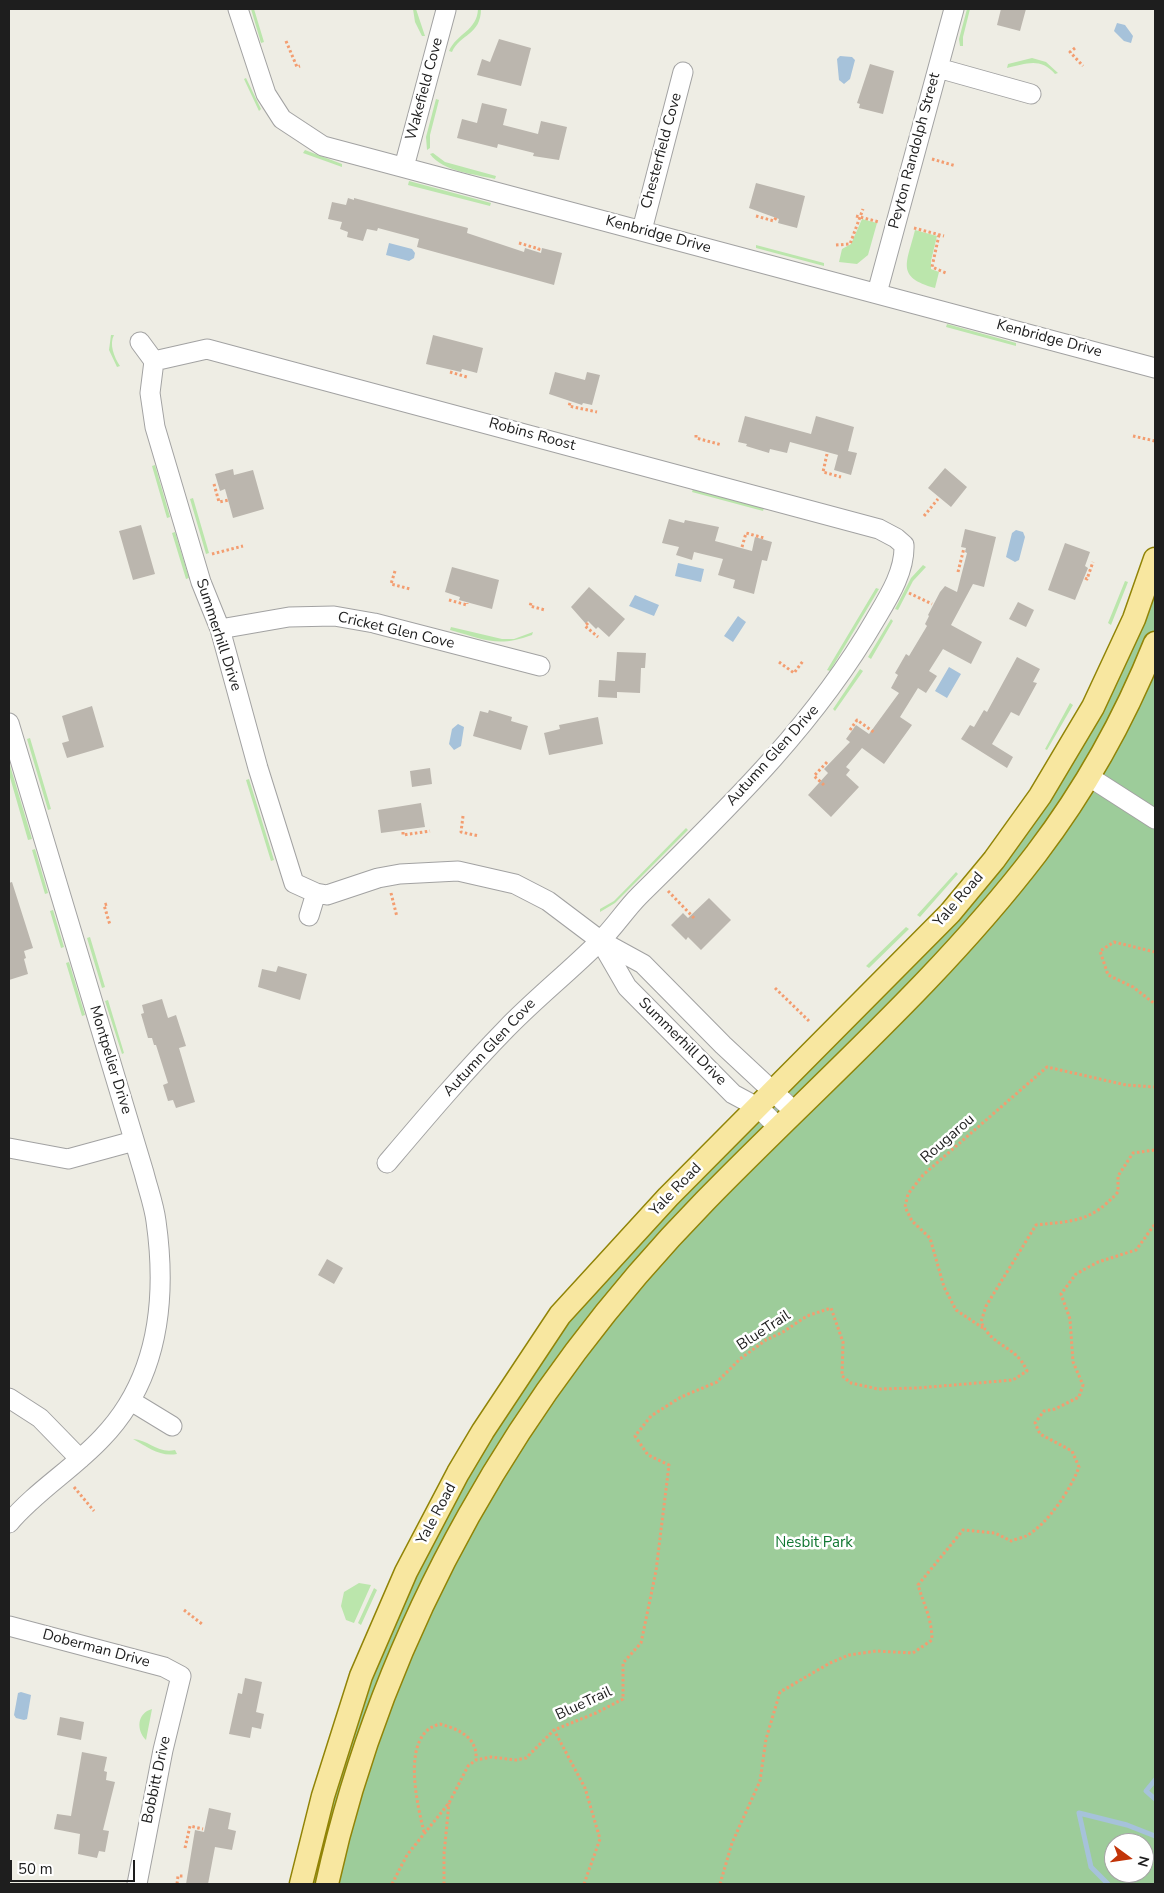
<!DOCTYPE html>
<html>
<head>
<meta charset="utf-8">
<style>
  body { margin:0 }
  #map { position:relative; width:1164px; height:1893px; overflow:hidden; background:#eeede4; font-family:"Nunito Sans",sans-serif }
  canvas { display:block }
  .frame { position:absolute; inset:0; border:10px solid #1e1e1e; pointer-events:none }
  .north { position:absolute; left:1104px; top:1833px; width:50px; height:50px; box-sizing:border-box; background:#fff; border:1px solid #a5a5a5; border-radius:50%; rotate:104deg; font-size:14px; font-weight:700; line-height:20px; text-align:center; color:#1e1e1e }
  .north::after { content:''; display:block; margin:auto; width:18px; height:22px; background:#c23509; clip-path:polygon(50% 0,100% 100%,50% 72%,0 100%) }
  .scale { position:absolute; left:10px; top:1860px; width:125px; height:22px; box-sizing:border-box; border:2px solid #1e1e1e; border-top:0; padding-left:6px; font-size:15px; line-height:18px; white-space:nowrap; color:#1e1e1e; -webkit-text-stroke:4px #fff; paint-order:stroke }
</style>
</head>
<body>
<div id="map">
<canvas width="1164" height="1893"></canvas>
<div class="frame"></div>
<div class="north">N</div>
<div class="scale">50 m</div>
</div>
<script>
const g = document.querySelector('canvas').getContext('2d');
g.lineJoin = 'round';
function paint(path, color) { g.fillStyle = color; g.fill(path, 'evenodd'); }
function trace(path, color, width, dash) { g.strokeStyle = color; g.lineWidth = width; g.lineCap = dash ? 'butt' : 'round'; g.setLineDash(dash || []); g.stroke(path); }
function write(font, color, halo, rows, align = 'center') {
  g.font = font + ' "Nunito Sans",sans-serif'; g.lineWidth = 5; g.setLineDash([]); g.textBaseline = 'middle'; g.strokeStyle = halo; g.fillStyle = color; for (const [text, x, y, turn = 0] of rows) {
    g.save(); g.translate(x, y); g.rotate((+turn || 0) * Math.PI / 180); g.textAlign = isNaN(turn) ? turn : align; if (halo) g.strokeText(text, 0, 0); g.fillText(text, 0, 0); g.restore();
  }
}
const grass = new Path2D(`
  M251,9H254L264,42L261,43Z
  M413,9H416L425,36H422L415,22Z
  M478,9H481C481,35 460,34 452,52L449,51C457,33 477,31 478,9Z
  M967,9H970L963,37V46H960L959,39Z
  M1032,58L1046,62L1058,73L1055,74C1040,57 1026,64 1007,68L1008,64Z
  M246,78L261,109L259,111L244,79Z
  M436,99L439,100L430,135V148L427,150L426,137Z
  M305,150L342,164V167L303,153Z
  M433,153L445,162L496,176L495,179C475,174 443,172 430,154Z
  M409,181L491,203L490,206L408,185Z
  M862,219L877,223L868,255L857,264L839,262L842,249L851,244Z
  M915,230L937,236L931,261V269L939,272L935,288C895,277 907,263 915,230Z
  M756,245L824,263V266L756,248Z
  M947,324L1016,343V346L946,327Z
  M111,335H114C109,344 114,357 120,366L117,367L109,350Z
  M155,465L170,517L167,518L152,466Z
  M693,489L764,508L763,511L692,492Z
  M193,498L209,553L206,554L190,499Z
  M175,532L189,578L186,579L172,533Z
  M923,565L926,567L913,581L898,610L895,609L911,578Z
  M1125,581L1128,582L1111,625L1108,623Z
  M876,588L879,589L830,671L827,670Z
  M891,619L893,621L871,659L868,657Z
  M451,627L502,639H514L533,632L532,635C497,648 484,639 450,630Z
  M860,669L863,671L835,711L833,709Z
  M1070,703L1073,705L1047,750L1045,749Z
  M30,738L51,809L48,810L27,739Z
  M9,762L32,839L28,840L9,774Z
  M249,779L274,860L271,861L246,780Z
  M686,828L688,830L615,903L600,912V909L614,901Z
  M35,849L48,893L45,894L32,850Z
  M956,872L958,874L920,917L917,915Z
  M53,910L64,947L61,948L50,911Z
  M906,927L909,929L869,968L866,966Z
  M90,937L105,987L102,988L87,938Z
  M69,962L85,1015L82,1016L66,963Z
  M108,1000L124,1053L122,1054L105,1001Z
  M133,1439C149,1440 158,1454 175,1450L177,1454C159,1457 148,1447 133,1439Z
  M359,1583L371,1585L354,1623L346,1620L341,1606L344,1592Z
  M374,1588L377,1590L361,1625L358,1623Z
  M152,1709L146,1740C136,1730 137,1713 152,1709Z`);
const forest = new Path2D(`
  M1155,567V1884H291L378,1619L552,1323L968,886L1044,783ZM1114,1843H1144V1873H1114Z`);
const water = new Path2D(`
  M1117,23L1125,25L1133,36L1131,43L1124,41L1114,31Z
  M840,56L852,57L855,60L850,79L844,84L839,80L837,59Z
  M389,243L412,249L415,253L414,258L409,261L386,255Z
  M1016,530L1023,532L1025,537L1019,560L1015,562L1006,557L1012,533Z
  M678,563L704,569L701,582L675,576Z
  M635,595L659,605L654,616L629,606Z
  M738,616L746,622L733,642L724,636Z
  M949,667L961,674L947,698L935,691Z
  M458,724L464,727L461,746L454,750L449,744L452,729Z
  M21,1692L31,1695L27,1719L24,1720L16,1718L14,1715L18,1693Z`);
const stream = new Path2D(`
  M1155,1780L1146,1791L1155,1799
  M1108,1884L1091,1867L1079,1813L1127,1825L1155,1836`);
const building = new Path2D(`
  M1001,9H1026L1020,31L997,25Z
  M499,39L531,48L521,86L477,75L482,59L490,62Z
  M870,64L894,71L883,114L859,108L860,104L857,103Z
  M482,103L507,109L503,125L538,134L541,121L567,127L559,160L533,156L534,153L498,144L497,148L457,138L462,119L477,123Z
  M756,183L805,196L797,228L778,223L779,219L749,208Z
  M348,198L354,200V198L468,228L467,233L524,252L525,248L541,253L542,248L562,253L554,285L417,247L419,239L378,228L377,231L367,229L363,241L347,237L348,232L340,229L342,222L328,219L332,202L346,205Z
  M433,335L483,348L477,373L462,369L461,372L426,364Z
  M555,372L585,380L587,372L600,375L592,405L583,403L582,405L549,394Z
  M745,416L811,434L816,416L854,427L848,451L857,453L851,475L834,470L838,455L790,442L787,453L770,449L769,453L746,446L747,444L738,442Z
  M945,468L967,487L951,507L928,488Z
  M233,469L234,475L253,470L264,509L233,518L225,489L220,491L215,474Z
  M669,519L684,523L685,520L719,527L715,541L752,551L755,537L772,542L767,561L762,560L754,594L733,588L735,580L718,575L723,559L694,552L692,560L676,555L679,547L662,543Z
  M141,525L155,574L133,580L119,531Z
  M965,529L996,537L984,587L973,584L951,625L982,642L971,664L943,649L929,671L937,676L926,693L918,688L900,717L912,725L884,764L862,748L846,767L850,770L846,775L859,787L831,817L808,795L828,773L824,769L850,742L846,739L856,725L869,734L899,693L891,688L898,675L895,673L906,654L909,656L927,626L925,624L929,616L928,615L940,592L945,586L957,592L967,553L965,552L966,548L961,547Z
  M1065,543L1090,552L1085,566L1088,568L1075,600L1048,590Z
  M452,567L499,580L492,609L459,600L460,597L445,592Z
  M589,587L625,619L609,637L598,627L596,629L588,621L586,624L571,607Z
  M1018,602L1034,610L1026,627L1009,619Z
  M617,652L646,653L645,668H641L640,693L617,692V698L598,697L599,680L615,681Z
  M1017,657L1040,669L1033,682L1037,683L1019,716L1011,712L992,744L1013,757L1007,768L961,739L970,725L974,727L984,710L987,712Z
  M92,706L104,747L67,758L62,743L69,741L62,716Z
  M489,710L512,717L511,721L528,726L521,750L473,736L480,711L488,713Z
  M598,717L603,744L549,755L544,733L560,729L559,725Z
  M430,768L432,784L412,787L410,771Z
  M421,803L425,827L381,833L378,810Z
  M12,882L33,948L24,951L26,958L24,959L28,974L9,980V883Z
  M709,898L731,920L701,950L688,937L686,940L671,925L683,913L688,918Z
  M278,966L307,974L300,1000L258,987L262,969L276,972Z
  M162,999L168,1018L176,1015L186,1046L179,1048L195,1102L176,1108L173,1100L168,1101L163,1085L168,1083L156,1045H154L152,1038H148L141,1014L144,1013L142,1005Z
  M327,1259L343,1268L334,1284L318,1275Z
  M245,1678L262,1682L256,1712L264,1714L261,1729L252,1727L250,1738L229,1734L238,1693L242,1694Z
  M60,1717L84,1722L81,1740L57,1735Z
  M82,1752L107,1757L104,1771L107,1772L106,1780L115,1782L103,1830L109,1831L105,1852L99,1851L97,1858L78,1854L80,1834L54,1829L57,1814L71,1816Z
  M209,1808L231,1813L228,1829L236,1831L232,1850L215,1847L208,1884H186L195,1830L204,1832Z`);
const path = new Path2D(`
  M286,41L297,67L300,66
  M1075,48L1070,52L1083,66
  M932,159L956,166
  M756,216L774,221L777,216
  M856,216L879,222
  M914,228L944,236
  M939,235L932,267L946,273
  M519,243L539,249L538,252
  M836,245L850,244L863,209
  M450,372L467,377
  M570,403L569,406L597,412
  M696,435V438L722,445
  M1133,436L1155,441
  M827,454L823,472L841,477
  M214,484L219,502L229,500
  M924,516L938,499
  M742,547L746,533L764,538
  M212,554L243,546
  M395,571L391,584L410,589
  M958,572L964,548
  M1085,578L1087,579L1093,562
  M909,593L932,604
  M449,600L467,605V603
  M531,603L530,606L545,610
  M588,623L585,626L598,637
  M779,662L794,673L803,661
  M850,730L857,720L875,733
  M824,785L814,776L828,761
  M463,816L461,832L479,836
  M403,832V835L430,831
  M668,891L694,918
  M391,893L397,917
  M107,904L104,905L110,925
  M1155,952L1114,942L1100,951L1108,975L1133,987L1155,1004
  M775,988L809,1021
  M983,1328L956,1310L944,1287L930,1238L912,1221L905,1207L908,1194L923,1175L1047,1067L1126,1085L1155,1087
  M74,1487L94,1511
  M184,1610L202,1624
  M424,1832C417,1804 400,1733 440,1724C458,1729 478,1737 476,1760
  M185,1848L190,1826L203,1829
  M177,1884L178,1876H183
  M392,1884L407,1855L449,1803L468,1766L476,1760L491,1757L516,1760L526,1758L554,1730
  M444,1884V1854L449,1803
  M584,1884L600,1839L585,1788L554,1730L596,1713L623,1699V1663L641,1643L656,1571L669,1465L648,1455L635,1436L651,1416L681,1397L717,1382L740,1359L766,1340L783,1332L807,1316L831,1308L843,1342L842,1376L851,1383L878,1389L918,1388L1013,1380L1027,1371C1016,1345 993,1348 981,1322L986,1306L1036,1225C1074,1221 1091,1222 1118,1192V1176L1133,1153L1155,1150
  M720,1884L732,1843L760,1781L766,1739L780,1692L830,1663L849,1655L876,1651L913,1653L932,1640C932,1619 924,1605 918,1585L963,1530L995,1533L1011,1541C1015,1539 1022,1538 1026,1536C1047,1525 1071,1489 1079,1467L1072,1451L1040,1434L1035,1423L1044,1411L1055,1409L1079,1397L1083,1385L1073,1362L1070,1319L1061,1294L1076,1274L1098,1262L1136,1250L1155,1224`);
const minor = new Path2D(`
  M238,9L266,94L282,119L323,146L1155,368
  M938,68L1031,94
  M404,167L446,10
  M642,230L683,72
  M877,293L954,9
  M140,342L154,361
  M154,361L207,349L879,529L896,538L904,545C905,572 888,598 875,620C813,727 726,810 639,896C625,910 614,928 599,942C569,972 536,998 506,1029C464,1072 426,1117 387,1163
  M154,361L150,393L155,427L201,582L220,629L258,768L294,883L316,893L327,895L378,878L400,874L458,871L515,884L548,901L601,941L643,964L723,1045L795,1112
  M220,629L289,617L334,616L374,623L540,666
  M9,723L144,1173C148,1189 154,1205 156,1221C167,1299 159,1379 102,1438C73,1469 36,1491 9,1523
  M1088,776L1155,819
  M309,916L316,893
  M601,942L627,987L733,1094L759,1108L779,1128
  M9,1148L68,1159L134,1141
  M9,1398L40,1418L80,1459
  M131,1401L172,1426
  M9,1626L164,1667L181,1676L163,1750L137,1884`);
const major = new Path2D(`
  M301,1884L323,1796L361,1676L406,1572L458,1473L483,1431L560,1315L668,1197L950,913L994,860L1040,796L1093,707L1134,619L1155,559
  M327,1884C384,1626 521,1389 705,1201C816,1087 939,981 1036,854C1084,791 1125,718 1155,643`);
const streetNames = [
  ["Wakefield Cove",425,89,-75],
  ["Chesterfield Cove",662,151,-75],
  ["Peyton Randolph Street",915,151,-75],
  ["Kenbridge Drive",658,235,15],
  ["Kenbridge Drive",1049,339,15],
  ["Robins Roost",532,435,15],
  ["Cricket Glen Cove",396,631,13],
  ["Summerhill Drive",218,635,72],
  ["Autumn Glen Drive",773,756,-48],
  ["Yale Road",959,900,-49],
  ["Summerhill Drive",682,1042,45],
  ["Autumn Glen Cove",490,1048,-47],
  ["Montpelier Drive",110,1060,73],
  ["Rougarou",948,1139,-41],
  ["Yale Road",676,1190,-46],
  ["BlueTrail",764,1331,-33],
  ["Yale Road",437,1514,-62],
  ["Doberman Drive",96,1649,15],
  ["BlueTrail",584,1704,-25],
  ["Bobbitt Drive",157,1780,-78]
];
const parkNames = [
  ["Nesbit Park",814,1543]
];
paint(grass, '#bbe6ac');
paint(forest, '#9dcc9a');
paint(water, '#a6c2da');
trace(stream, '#a6c2da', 5);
paint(building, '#bbb6ae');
trace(minor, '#a2a2a2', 21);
trace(major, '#918407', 25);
trace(path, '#f39d70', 3, [2.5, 2.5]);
trace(minor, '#fff', 19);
trace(major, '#f8e7a0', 22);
write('15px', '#1e1e1e', '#fff', streetNames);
write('15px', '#107731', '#fff', parkNames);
</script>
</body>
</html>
